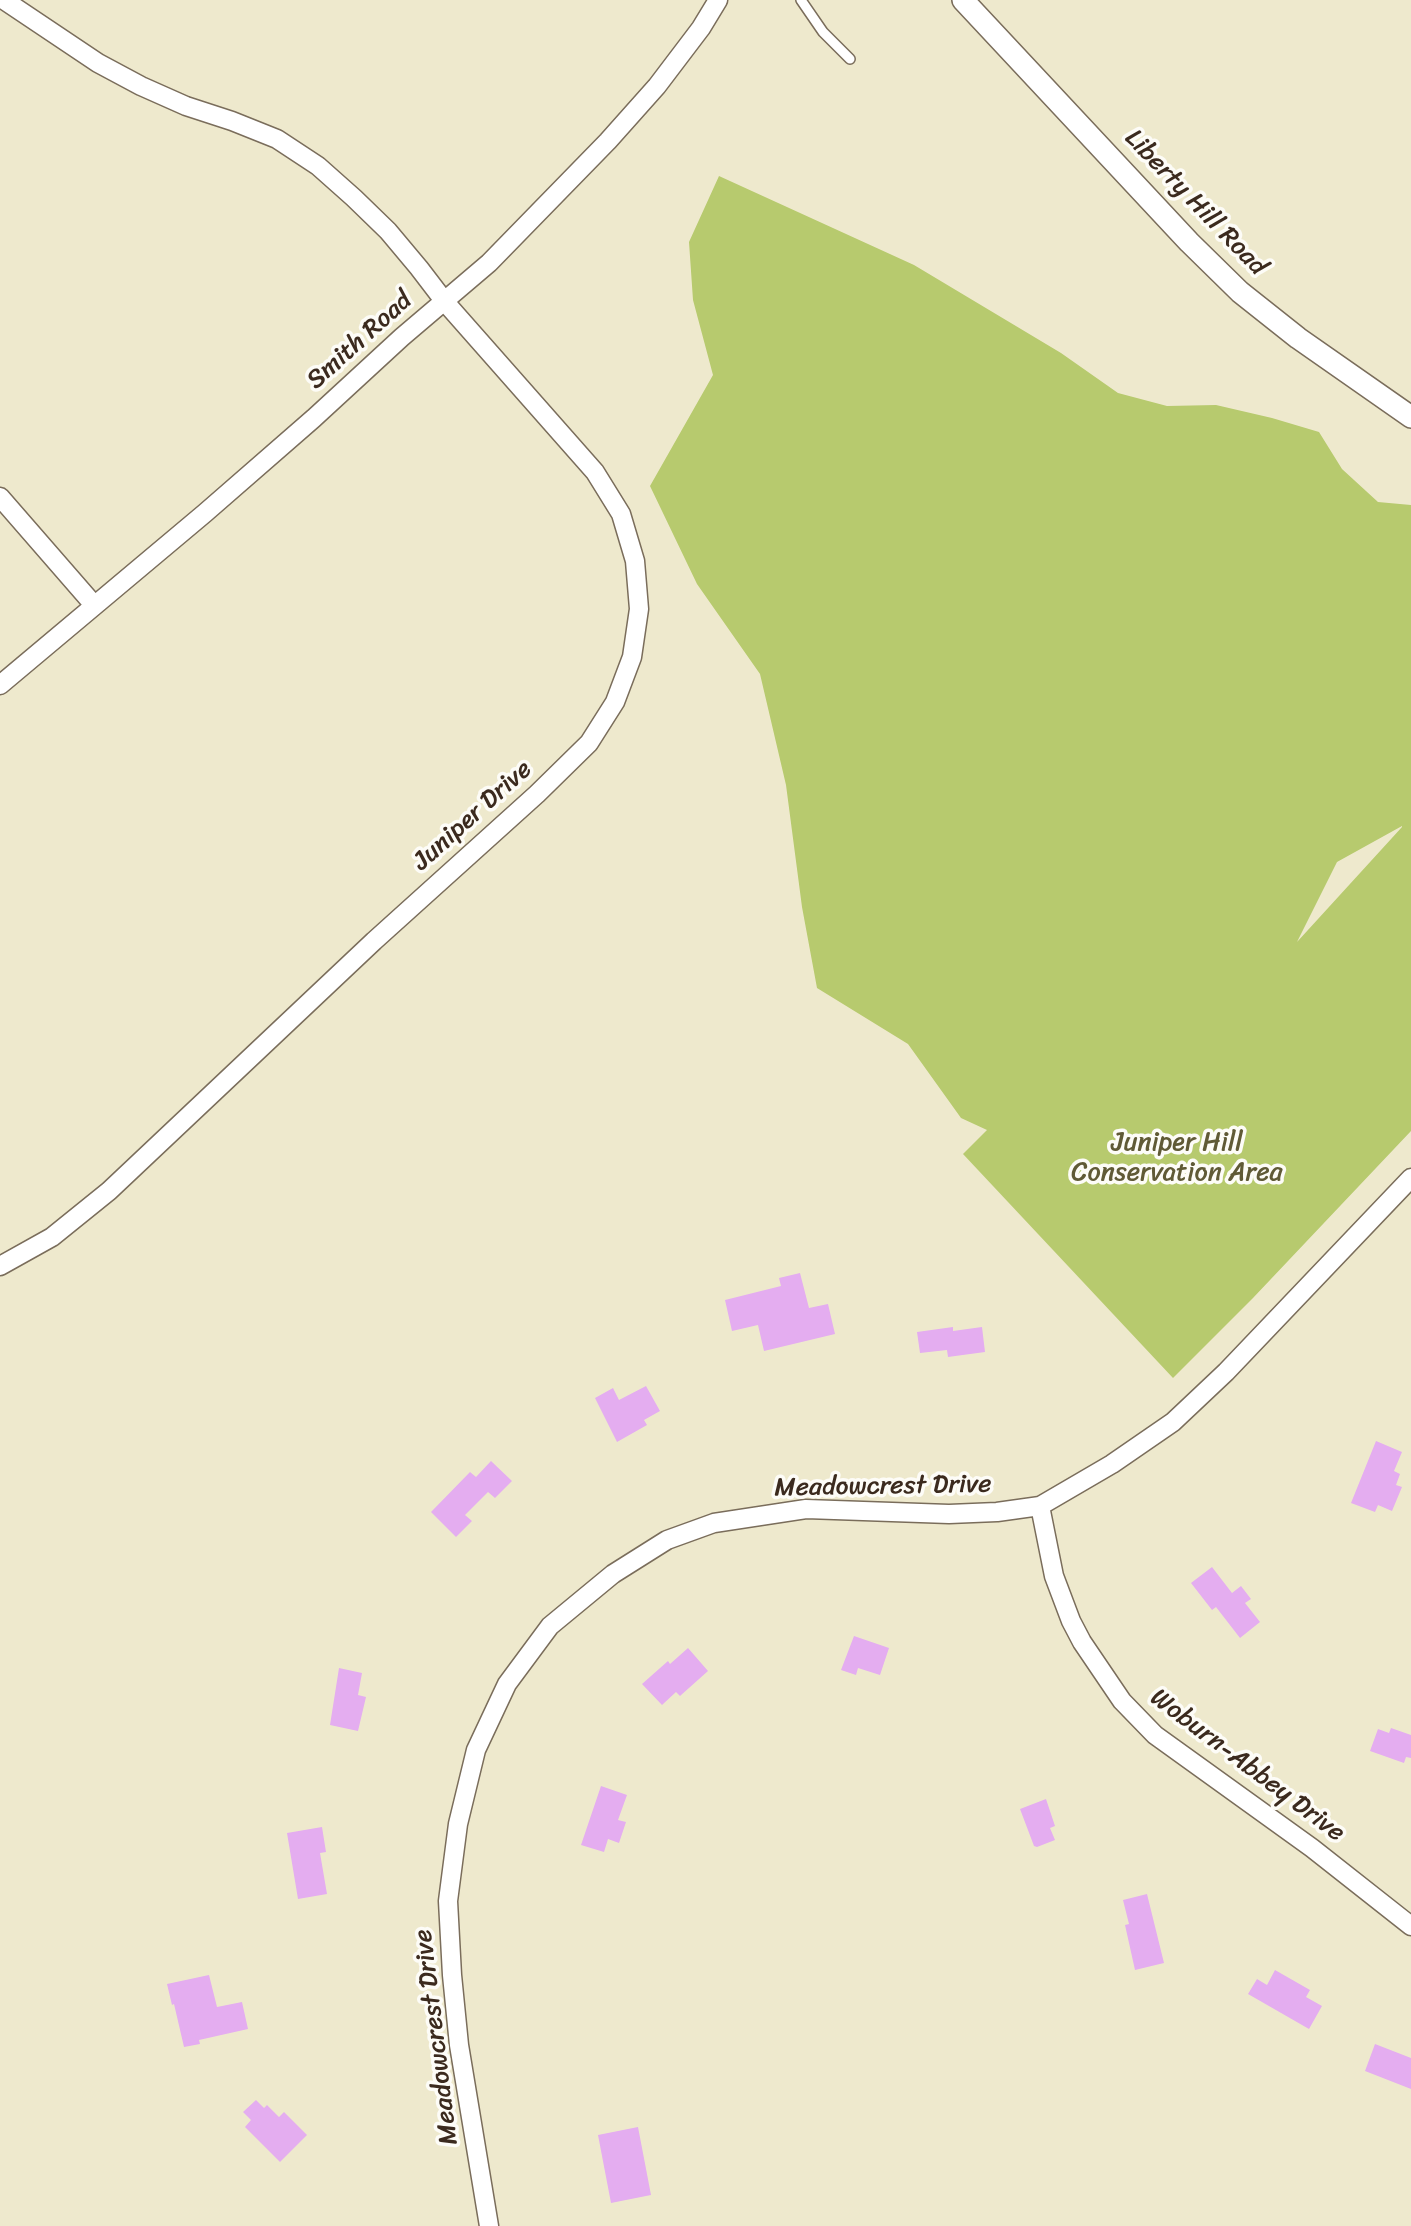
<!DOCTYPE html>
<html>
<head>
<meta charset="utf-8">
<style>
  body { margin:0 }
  canvas { display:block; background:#eee9cd }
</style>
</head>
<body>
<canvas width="1411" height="2226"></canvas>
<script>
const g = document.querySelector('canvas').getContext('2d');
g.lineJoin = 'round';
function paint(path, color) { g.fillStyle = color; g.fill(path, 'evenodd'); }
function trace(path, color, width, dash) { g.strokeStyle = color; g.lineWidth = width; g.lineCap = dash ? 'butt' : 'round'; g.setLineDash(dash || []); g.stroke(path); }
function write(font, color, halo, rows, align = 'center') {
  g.font = font + ' Sriracha,sans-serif'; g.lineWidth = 7; g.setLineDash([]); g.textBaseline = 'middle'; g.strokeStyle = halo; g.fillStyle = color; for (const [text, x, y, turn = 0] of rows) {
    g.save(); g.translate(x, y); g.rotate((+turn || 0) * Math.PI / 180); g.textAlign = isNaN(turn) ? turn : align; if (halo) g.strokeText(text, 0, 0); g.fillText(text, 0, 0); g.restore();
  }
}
const green = new Path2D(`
  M719,176L914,265L1061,353L1118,393L1167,406L1216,405L1272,418L1319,432L1342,469L1378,502L1411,505V1131L1253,1298L1173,1378L963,1154L987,1130L961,1118L908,1044L817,988L802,907L786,785L760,674L697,584L650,486L713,375L693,300L689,242ZM1402,826V827L1297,942L1337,862Z`);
const building = new Path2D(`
  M800,1273L809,1308L828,1304L835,1334L764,1351L758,1325L732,1331L725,1300L781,1286L779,1278Z
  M953,1327V1331L982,1327L985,1352L948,1357L947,1350L920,1353L917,1332Z
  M646,1386L660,1411L644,1420L647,1425L617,1442L595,1398L613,1388L619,1400Z
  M1376,1441L1402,1452L1394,1471L1400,1474L1396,1485L1402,1487L1392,1511L1378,1505L1375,1512L1351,1503Z
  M491,1461L512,1481L495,1498L488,1492L465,1515L472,1521L456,1537L431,1512L470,1472L476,1477Z
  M1212,1567L1232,1593L1241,1586L1251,1599L1245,1603L1260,1622L1240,1638L1216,1607L1212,1610L1191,1583Z
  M854,1636L889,1648L880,1675L858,1668L856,1675L841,1670Z
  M688,1648L708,1671L680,1696L676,1692L662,1705L642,1684L668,1661L670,1664Z
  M339,1668L362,1673L358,1695L366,1697L358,1731L330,1725Z
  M1391,1728L1411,1735V1758L1406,1757L1404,1763L1370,1751L1378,1729L1389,1733Z
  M601,1786L627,1795L618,1820L626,1822L619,1843L608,1839L604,1852L581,1845Z
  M1046,1799L1055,1826L1050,1828L1055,1840L1037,1847L1034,1846L1020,1809Z
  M322,1827L326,1852L320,1853L327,1894L298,1899L287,1833Z
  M1147,1894L1164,1963L1135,1970L1125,1925L1129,1924L1123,1900Z
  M1275,1970L1310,1990L1306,1997L1322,2006L1309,2029L1248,1994L1257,1979L1267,1985Z
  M209,1975L217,2007L242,2002L248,2029L199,2040L200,2044L184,2047L174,2004L172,2005L167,1984Z
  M1375,2044L1411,2058V2089L1365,2071Z
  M256,2100L264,2108L267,2105L279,2117L284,2112L307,2135L280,2162L245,2127L251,2120L243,2112Z
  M638,2127L651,2195L611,2203L598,2135Z`);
const service = new Path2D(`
  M801,0L823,32L850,59`);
const minor = new Path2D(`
  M0,497L94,605
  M0,685L205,513L314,418L402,337L489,263L608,141L657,86L701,28L718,0
  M0,1266L52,1237L109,1191L374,941L537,794L589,743L615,702L632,657L639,609L635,561L621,514L595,472L445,302L419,268L388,231L354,198L318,166L277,139L232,121L186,106L141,86L98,63L4,0
  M1040,1506L1054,1576L1071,1621L1082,1642L1122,1701L1155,1735L1312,1848L1411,1926
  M489,2226L459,2045L452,1975L448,1901L458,1824L476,1750L507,1684L550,1626L613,1574L667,1540L714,1523L806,1509L949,1514L997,1512L1040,1506L1112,1464L1173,1422L1226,1372L1411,1178`);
const tertiary = new Path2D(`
  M963,0L1189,242L1240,292L1298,338L1411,417`);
const streetNames = [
  ["Liberty Hill Road",1195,203,46],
  ["Smith Road",360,341,-42],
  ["Juniper Drive",473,816,-42],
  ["Meadowcrest Drive",883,1487,-1],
  ["Woburn-Abbey Drive",1247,1766,37],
  ["Meadowcrest Drive",437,2037,-97]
];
const parkNames = [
  ["Juniper Hill",1177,1143],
  ["Conservation Area",1177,1173]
];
paint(green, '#b7ca6e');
paint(building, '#e4adf0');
trace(service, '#7a6d5b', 12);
trace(minor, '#7a6d5b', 21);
trace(tertiary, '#7a6d5b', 24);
trace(service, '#fff', 9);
trace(minor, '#fff', 18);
trace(tertiary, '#fff', 21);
write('26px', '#3b2a1e', '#fdfcf7', streetNames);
write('26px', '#605a36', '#fdfcf7', parkNames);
</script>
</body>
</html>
